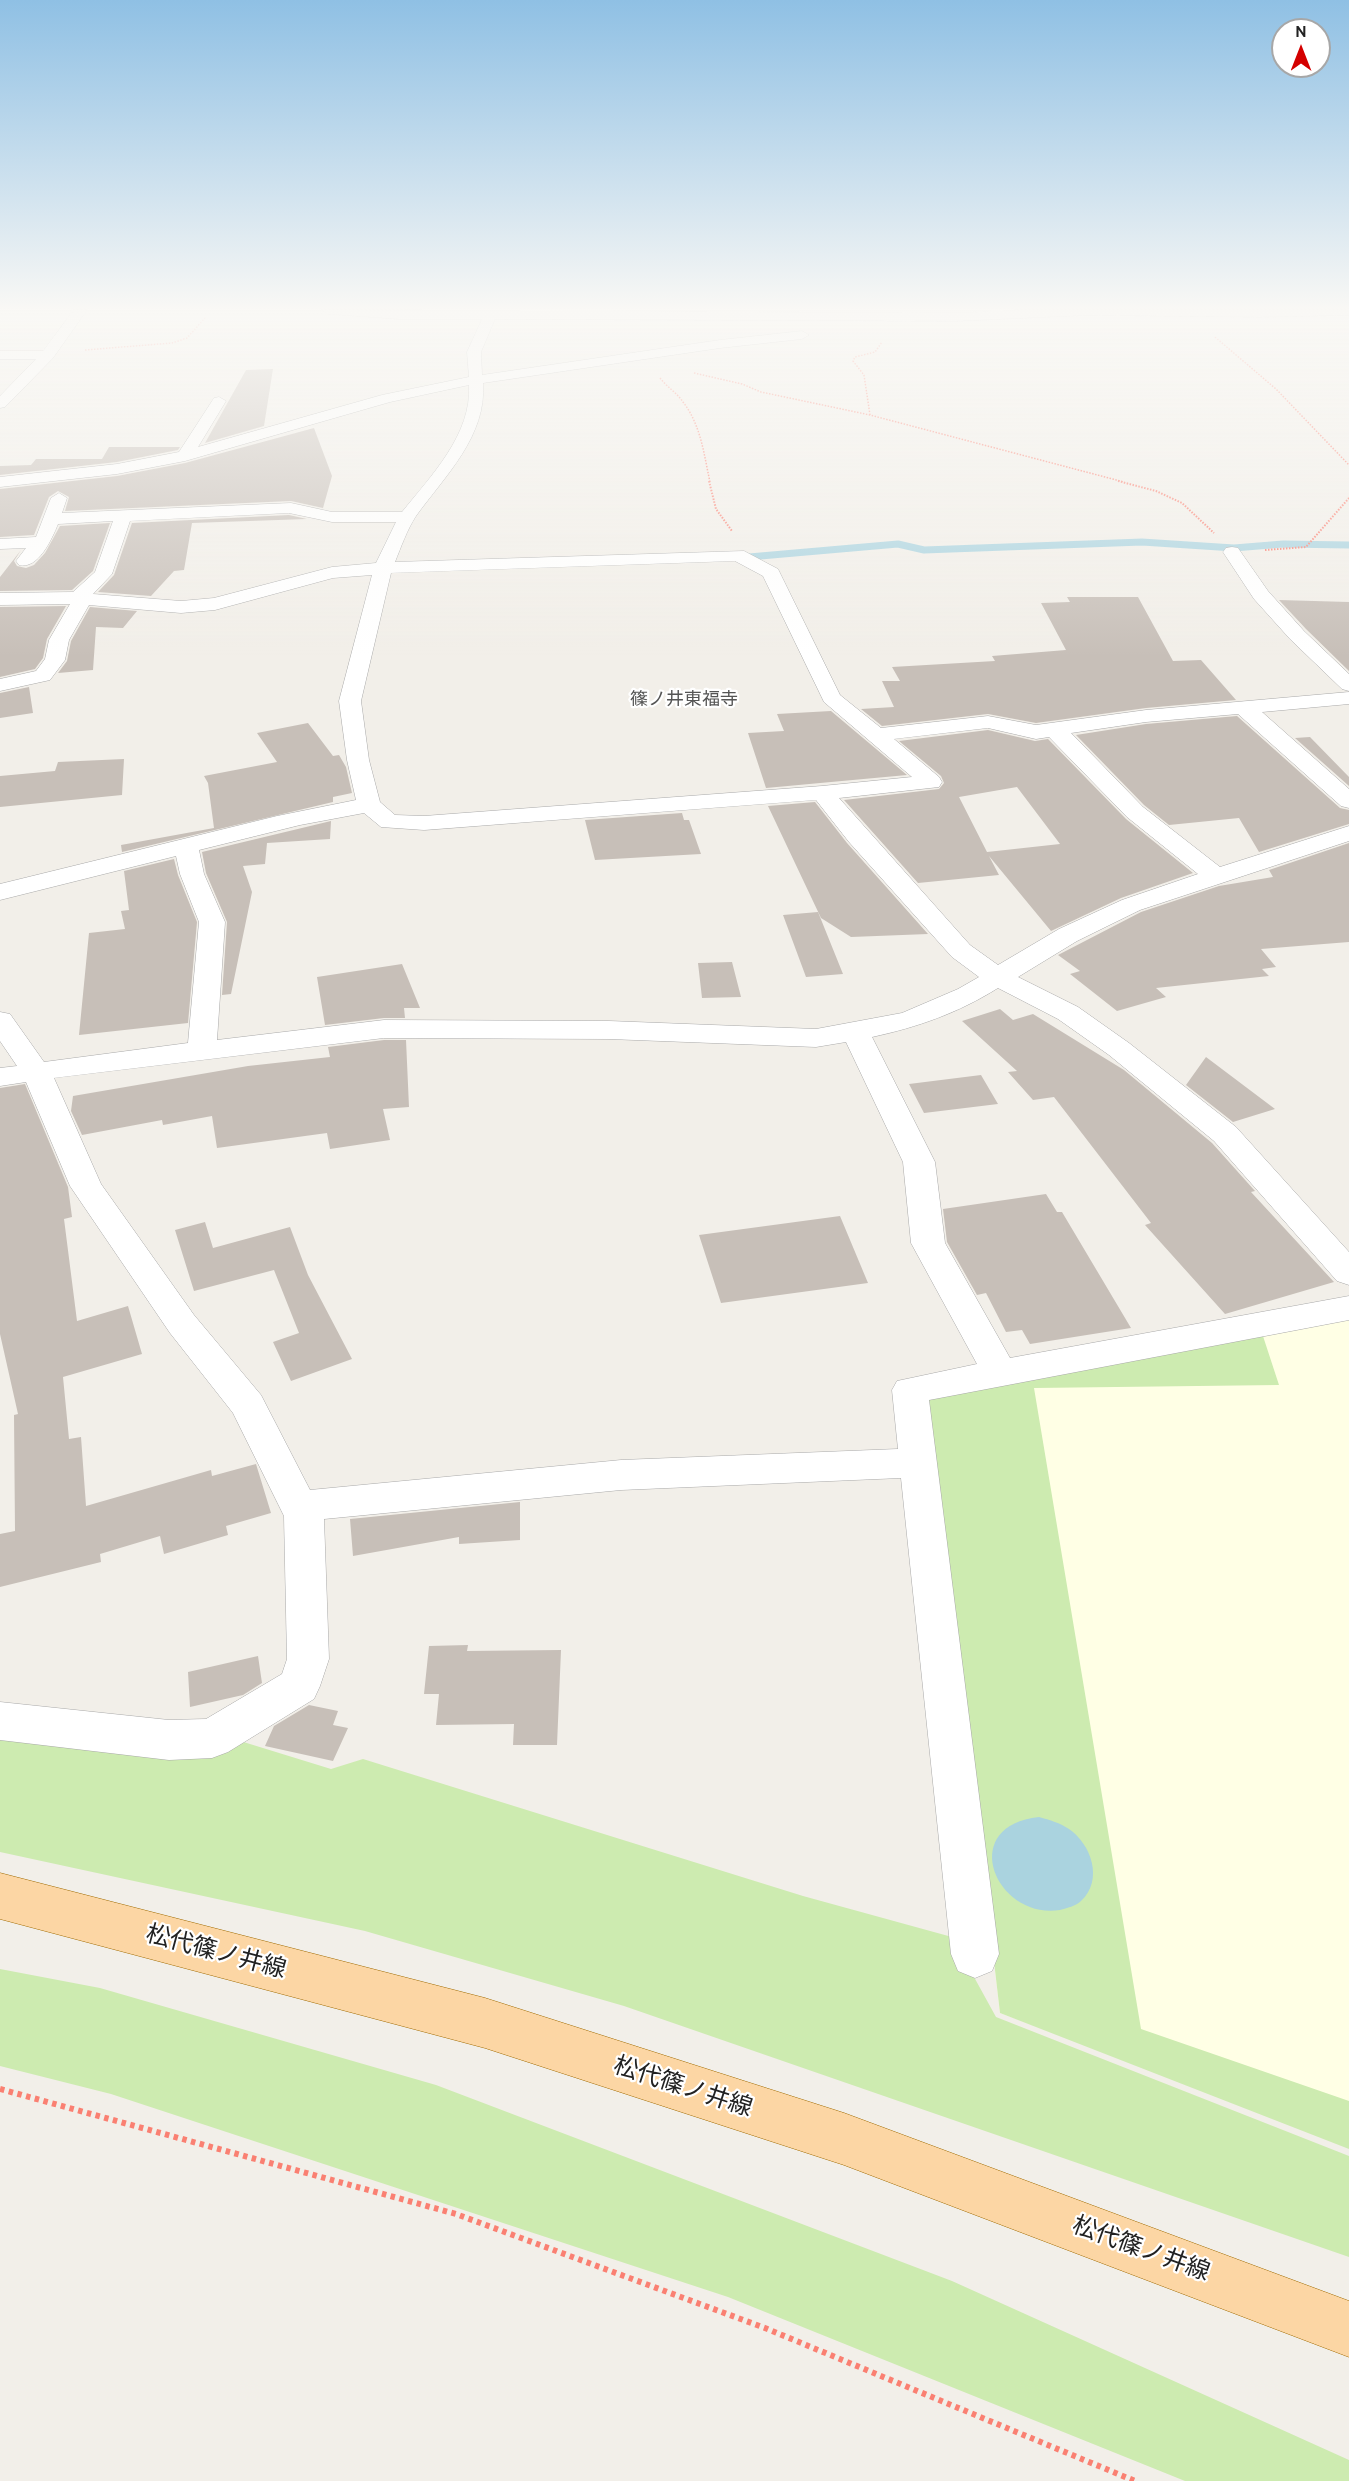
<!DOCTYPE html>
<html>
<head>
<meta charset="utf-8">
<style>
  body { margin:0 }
  #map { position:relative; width:1349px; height:2481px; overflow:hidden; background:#f2efe9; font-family:Cabin,sans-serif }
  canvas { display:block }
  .north { position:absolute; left:1271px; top:18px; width:60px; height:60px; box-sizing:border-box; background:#fff; border:2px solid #a7a7a7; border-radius:50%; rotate:0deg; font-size:16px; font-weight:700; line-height:24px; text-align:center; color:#222 }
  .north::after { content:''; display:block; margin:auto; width:21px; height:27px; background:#d40000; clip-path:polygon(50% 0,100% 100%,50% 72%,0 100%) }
</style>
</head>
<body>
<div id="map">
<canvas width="1349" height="2481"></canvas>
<div class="north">N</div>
</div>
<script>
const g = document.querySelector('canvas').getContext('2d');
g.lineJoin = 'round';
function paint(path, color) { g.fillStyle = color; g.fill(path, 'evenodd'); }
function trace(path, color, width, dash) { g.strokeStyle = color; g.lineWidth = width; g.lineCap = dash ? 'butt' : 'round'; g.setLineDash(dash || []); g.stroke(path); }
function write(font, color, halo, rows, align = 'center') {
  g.font = font + ' Cabin,"Noto Sans JP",sans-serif'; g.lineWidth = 4.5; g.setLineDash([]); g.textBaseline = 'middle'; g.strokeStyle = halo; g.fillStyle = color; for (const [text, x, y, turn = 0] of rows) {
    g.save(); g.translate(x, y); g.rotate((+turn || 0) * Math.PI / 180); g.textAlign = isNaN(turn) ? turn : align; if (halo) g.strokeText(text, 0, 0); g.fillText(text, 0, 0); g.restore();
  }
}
const education = new Path2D(`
  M1349,1317V2142L1000,2013L928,1395Z`);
const grass = new Path2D(`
  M1261,1330L1279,1385L1034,1388L1141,2029L1349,2101V2149L1000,2013L928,1395Z
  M0,1735L237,1740L331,1769L363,1759L803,1896L952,1937L996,2017L1349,2156V2257L624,2006L365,1931L0,1852Z
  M0,1969L100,1988L436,2085L952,2281L1349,2460V2481H1185L728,2297L111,2094L0,2066Z`);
const water = new Path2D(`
  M1039,1817C1050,1820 1060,1823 1069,1829C1091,1844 1104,1880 1081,1901C1076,1906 1067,1908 1060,1910C996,1920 956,1826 1039,1817Z`);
const stream = new Path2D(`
  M749,557L898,544L924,550L1142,542L1234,548L1283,544L1349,545`);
const building = new Path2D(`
  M273,369L264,426L205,443L246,370Z
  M314,428L332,476L323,508L291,501L65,511L69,497L58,491L49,497L34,535L0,537V489L117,476L185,463Z
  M109,447H180L178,450L117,462L0,475V466L31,465L36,459H102Z
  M289,515L307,519L192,523L184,570L174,571L151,596L98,592L114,575L132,523Z
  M110,523L93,571L72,590L0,591V577L21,550L14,561L17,566L26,568L34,565L45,553L60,526Z
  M1067,597H1138L1173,661L1201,660L1236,700L1146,708L1036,723L988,714L882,726L861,709L894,707L882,681H900L892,667L995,661L992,656L1066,650L1041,603L1070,602Z
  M1279,600L1349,602V671L1306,629Z
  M66,606L47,639L43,658L35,669L0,677V607Z
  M90,607L137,611L123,628L96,627L93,670L58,673L67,661L71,641Z
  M29,687L33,713L0,718V693Z
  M831,711L907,775L766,788L748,733L784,731L777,714Z
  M1237,716L1340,808L1349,810V824L1259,852L1239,818L1169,825L1144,805L1076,735L1146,724Z
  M308,723L333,756L339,755L346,767L352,793L333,797V802L122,852L121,845L214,828L208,783L204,776L277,762L257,733Z
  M988,730L1035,741L1048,739L1126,819L1193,873L1121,898L1051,931L989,856L999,875L918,883L844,800L939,789L944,783L941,776L899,741ZM1017,787L1060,844L987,852L959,797Z
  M1310,737L1349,777V786L1295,738Z
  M124,759L122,795L0,807V776L55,771L58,762Z
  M815,802L847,843L928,934L851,937L821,918L768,806Z
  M682,813L684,820H689L701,854L595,860L585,820Z
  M331,821L330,839L267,843L265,864L243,866L252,892L231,994L222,995L227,922L206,873L202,852Z
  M1349,843V942L1261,949L1276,967L1262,969L1269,976L1156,988L1166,997L1117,1011L1070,974L1080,971L1058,955L1141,912L1219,886L1273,877L1269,870Z
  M174,859L178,875L197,922L188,1023L79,1035L89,933L125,929L121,911L129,910L124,871Z
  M818,912L843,974L806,977L783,915Z
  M732,962L741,997L702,998L698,963Z
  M402,964L420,1008H404L405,1018H384L325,1025L317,977Z
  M1000,1009L1013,1020L1033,1014L1124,1070L1212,1143L1255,1191L1251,1192L1334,1282L1225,1314L1145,1225L1151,1223L1054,1097L1033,1100L1008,1072L1017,1071L962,1021Z
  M384,1040H406L409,1107L383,1109L390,1140L330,1149L327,1133L217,1148L212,1116L163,1125L162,1120L82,1135L71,1111L73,1096L248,1066L330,1057L328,1047Z
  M1206,1057L1275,1109L1233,1122L1186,1085Z
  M981,1075L998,1104L924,1113L909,1084Z
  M25,1084L68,1187L72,1217L64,1219L77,1321L128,1306L142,1354L63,1377L69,1439L81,1437L86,1506L211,1470L212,1476L256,1464L271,1513L226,1526L228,1535L164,1554L160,1536L100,1554L101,1562L0,1587V1534L15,1531L14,1415L18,1414L0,1334V1088Z
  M1046,1194L1057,1212H1062L1131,1328L1030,1344L1022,1330L1006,1332L986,1293L977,1295L947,1242L943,1209Z
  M840,1216L868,1283L721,1303L699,1235Z
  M205,1222L213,1248L290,1227L308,1275L352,1359L291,1381L273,1342L299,1333L274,1270L194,1291L175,1230Z
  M520,1502V1540L459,1544V1537L353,1556L350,1519Z
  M468,1645L467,1651L561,1650L557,1745H513L514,1724L436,1725L439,1694H424L429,1646Z
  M258,1656L262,1683L243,1695L190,1707L188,1672Z
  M309,1705L338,1711L333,1725L348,1728L333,1761L265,1746L274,1726Z`);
const pathFar2 = new Path2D(`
  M1215,337L1276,389L1349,465
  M85,350L172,343L187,338L206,317
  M694,373L742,384L761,392L870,415L1124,482
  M660,378C667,387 677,393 683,402C701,425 704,455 710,482
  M870,415L864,375L853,361L855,357L875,352L882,342`);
const pathFar1 = new Path2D(`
  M709,481L716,509L732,531
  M1118,481L1156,491L1182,503L1214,533
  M1265,550L1306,547L1349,498`);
const path = new Path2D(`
  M0,2089L456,2214L765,2328L1135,2481`);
const minor = new Path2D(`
  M74,310H87L53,358L5,407L0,408V396L36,359H0V351H43Z
  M322,310L956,313L1024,310H1349V315L1260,317L1090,315L956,321L495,319L481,352L482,375L720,340L802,331L809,335L802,339L720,348L483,383C487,436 445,476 416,516C407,530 401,547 395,562L744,551L778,569L840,695L881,728L988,716L1036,725L1146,710L1349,692V704L1262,712L1349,789V808L1341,806L1238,714L1146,722L1071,733L1143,807L1220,867L1349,826V841L1140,910L1077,941L1018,977L1078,1007L1129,1043L1236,1127L1349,1252V1285L1337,1281L1214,1141L1109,1055L1058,1019L998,988C958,1013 918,1027 872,1037L935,1162L945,1243L1010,1358L1349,1296V1320L929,1400L999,1954L992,1971L975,1978L958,1971L951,1954L901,1478L621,1490L324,1519L329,1659L320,1686L314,1699L228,1752L212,1758L169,1760L0,1740V1702L169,1720L206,1719L282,1674L287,1659L284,1516L233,1413L170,1333L70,1186L26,1082L0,1086V1068L17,1066L0,1041V1012L10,1014L44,1062L188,1043L199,922L180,874L176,856L0,900V884L277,816L356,800L347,760L339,701L372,575L333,578L215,610L181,613L89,605L69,640L65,660L50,680L0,691V679L36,671L45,659L49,640L70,604L0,605V593L73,592L95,572L113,521L58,524C52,539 38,570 19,565L16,561L26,548L0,549V539L36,537L51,498L59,493L67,498L62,513L291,503L332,512H402C431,476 472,434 469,385L390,402L185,461L117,474L0,487V477L117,464L179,452L214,398L219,397L226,401L198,447L382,395L469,377L467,352L482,319H399L328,314ZM289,513L332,522H396L376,563L332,567L214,598L181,601L93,594L112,574L130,521ZM735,561L763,576L824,702L912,777L822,786L424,816L395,815L380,802L369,760L361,701L391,573ZM988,728L1036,739L1049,737L1127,817L1198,874L1122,900L1059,929L998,965L970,945L839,798L939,787L942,782L939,777L894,739ZM816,800L849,842L952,957L979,977L958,989L902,1013L816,1029L609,1021L384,1020L217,1040L225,922L204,874L199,850L300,825L364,813L381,827L424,830ZM384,1038L609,1039L816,1047L846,1042L903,1162L911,1243L977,1364L897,1381L892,1390L898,1449L621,1460L310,1490L261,1395L194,1315L101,1184L54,1078Z
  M1232,547L1238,548L1268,591L1304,631L1349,674V691L1342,689L1290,639L1254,599L1223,552L1226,548Z`);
const major = new Path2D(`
  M0,1873L485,1998L844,2113L1349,2301V2357L844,2165L485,2048L0,1919Z`);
const farQuarternames = [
  ["篠ノ井東福寺",684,700]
];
const nearStreetnames = [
  ["松代篠ノ井線",216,1952,15],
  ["松代篠ノ井線",683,2087,18],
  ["松代篠ノ井線",1141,2249,20]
];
paint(education, '#ffffe5');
paint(grass, '#cdebb0');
paint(water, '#aad3df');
trace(stream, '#aad3df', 7);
paint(building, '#c7bfb8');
trace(minor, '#a9a9a9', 1);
trace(major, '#a06b00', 1);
trace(pathFar2, '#fa8072', 1.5, [1.5, 1.5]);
trace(pathFar1, '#fa8072', 2, [1.5, 1.5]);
trace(path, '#fa8072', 6, [4.5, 4.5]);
paint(minor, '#fff');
paint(major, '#fcd6a4');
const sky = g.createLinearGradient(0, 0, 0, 657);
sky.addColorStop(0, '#8fc0e4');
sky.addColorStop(0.47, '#f9f8f5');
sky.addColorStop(1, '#f9f8f500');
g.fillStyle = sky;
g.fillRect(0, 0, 1349, 657);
write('18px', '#555', '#fff', farQuarternames);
write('24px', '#222', '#fff', nearStreetnames);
</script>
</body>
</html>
